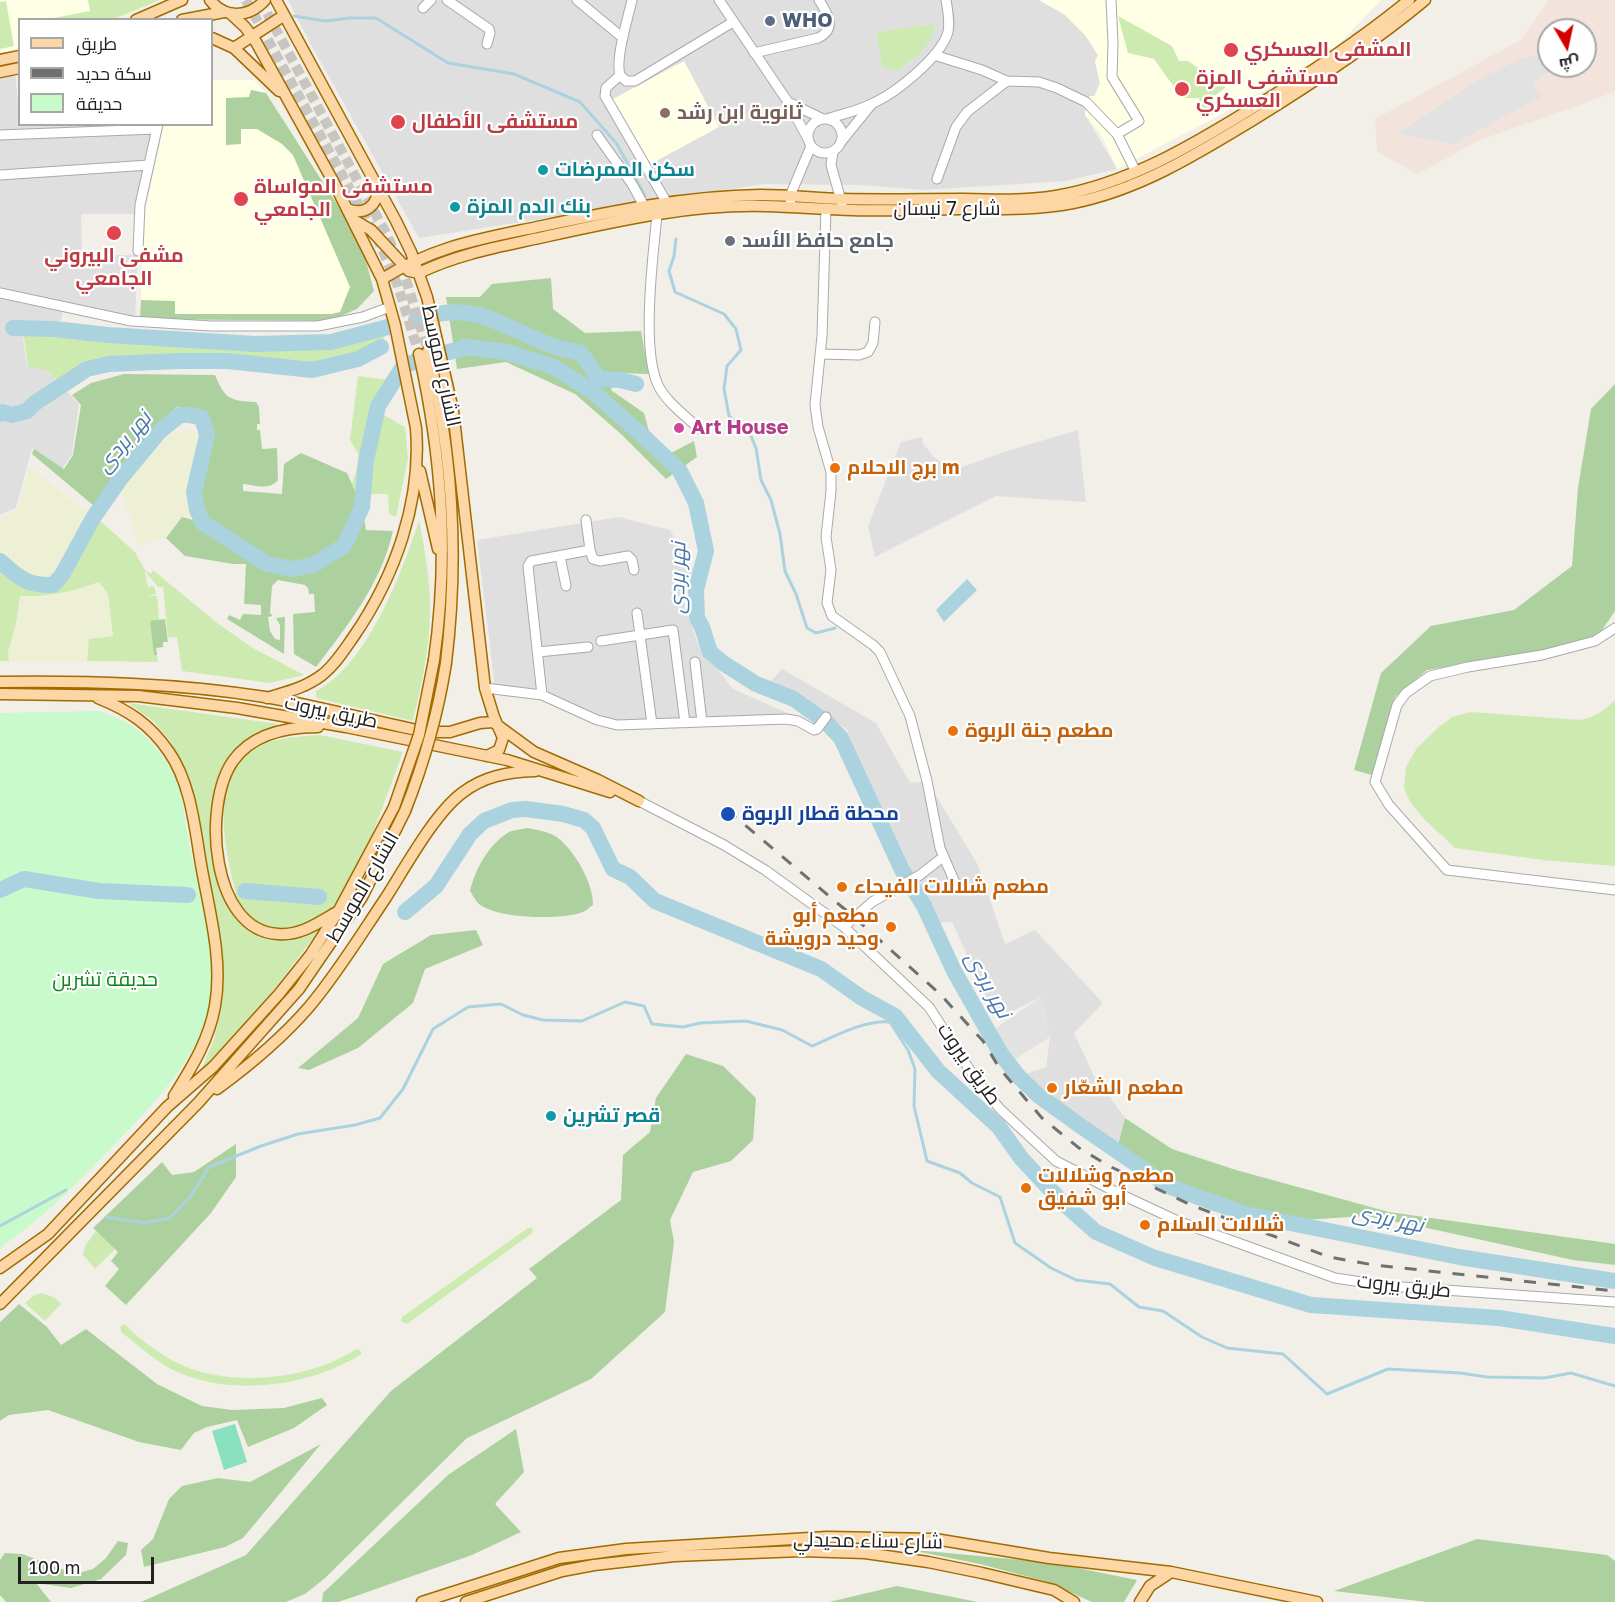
<!DOCTYPE html>
<html>
<head>
<meta charset="utf-8">
<style>
  body { margin:0 }
  #map { position:relative; width:1615px; height:1602px; overflow:hidden; background:#f2efe9; font-family:"Golos Text",Cairo,sans-serif }
  canvas { display:block }
  .legend { position:absolute; left:18px; top:18px; width:195px; height:108px; box-sizing:border-box; background:#fff; border:2px solid #a7a7a7; margin:0; padding:8px 10px; list-style:none; font-size:18px; color:#222 }
  .legend li { display:flex; align-items:center; gap:12px; height:30px }
  .legend b { width:30px; border:2px solid #a7a7a7 }
  .north { position:absolute; left:1537px; top:18px; width:60px; height:60px; box-sizing:border-box; background:#fff; border:2px solid #a7a7a7; border-radius:50%; rotate:171deg; font-size:16px; font-weight:700; line-height:24px; text-align:center; color:#222 }
  .north::after { content:''; display:block; margin:auto; width:21px; height:27px; background:#d40000; clip-path:polygon(50% 0,100% 100%,50% 72%,0 100%) }
  .scale { position:absolute; left:18px; top:1557px; width:136px; height:27px; box-sizing:border-box; border:3px solid #222; border-top:0; padding-left:8px; font-size:18px; line-height:21px; white-space:nowrap; color:#222; -webkit-text-stroke:4px #fff; paint-order:stroke }
</style>
</head>
<body>
<div id="map">
<canvas width="1615" height="1602"></canvas>
<ul class="legend">
<li><b style="height:8px;background:#fcd6a4"></b>طريق</li>
<li><b style="height:8px;background:#707070"></b>سكة حديد</li>
<li><b style="height:16px;background:#c8facc"></b>حديقة</li>
</ul>
<div class="north">ش</div>
<div class="scale">100 m</div>
</div>
<script>
const g = document.querySelector('canvas').getContext('2d');
g.lineJoin = 'round';
function paint(path, color) { g.fillStyle = color; g.fill(path, 'evenodd'); }
function trace(path, color, width, dash) { g.strokeStyle = color; g.lineWidth = width; g.lineCap = dash ? 'butt' : 'round'; g.setLineDash(dash || []); g.stroke(path); }
function write(font, color, halo, rows, align = 'center') {
  g.font = font + ' "Golos Text",Cairo,sans-serif'; g.lineWidth = 4.5; g.setLineDash([]); g.textBaseline = 'middle'; g.strokeStyle = halo; g.fillStyle = color; for (const [text, x, y, turn = 0] of rows) {
    g.save(); g.translate(x, y); g.rotate((+turn || 0) * Math.PI / 180); g.textAlign = isNaN(turn) ? turn : align; if (halo) g.strokeText(text, 0, 0); g.fillText(text, 0, 0); g.restore();
  }
}
const residential = new Path2D(`
  M288,0H1039L1065,15L1085,35L1098,55L1095,61L1100,83L1085,115L1117,169L1066,181L923,190L859,185L765,184L419,238L310,43Z
  M15,71L20,124H103L153,130L136,214H81L82,255H138L135,319L64,304L61,321L21,324L27,366L46,369L79,404L72,454L62,469L32,448L16,508L0,515V74Z
  M1078,430L1086,502L996,496L875,557L868,526L901,442L922,437L923,444L935,458L944,464L962,467L1004,452Z
  M619,517L670,530L693,569L682,596L697,642L733,689L796,717L607,722L556,698L495,687L477,540Z
  M782,669L876,723L910,783L927,781L978,865L1005,944L1035,930L1103,1003L1074,1033L1093,1074L1125,1118L1118,1145L1099,1135L1025,1074L1046,1067L1050,1037L1041,997L996,1019L952,922L926,924L901,848L888,854L847,730L801,693L770,682Z`);
const education = new Path2D(`
  M0,0H160L114,19L20,20L19,48L0,53Z
  M1039,0H1381L1328,55L1222,114L1117,169L1102,136L1085,115L1086,102L1090,96H1095L1100,83L1095,61L1098,55L1085,35L1065,15Z
  M684,61L719,127L647,166L611,100Z
  M212,80H254L266,93L326,186L374,291L357,309L330,321L140,319L145,212L164,125L212,124Z`);
const military = new Path2D(`
  M1549,0H1615V91L1584,104L1482,139L1417,174L1377,152L1375,119L1521,40ZM1549,30H1585V66H1549Z`);
const farmland = new Path2D(`
  M191,429L198,435L190,474L194,520L182,517L166,538L139,545L121,491L164,439L174,432Z
  M29,466L85,511L73,549L57,575L47,580L40,581L29,577L3,561L0,556V517L17,510Z
  M100,582L108,594L113,636L89,639L87,661H9L8,652L16,624L20,596L46,597L80,589Z`);
const grass = new Path2D(`
  M88,0H160L114,19H48L90,11Z
  M6,1L14,46L0,49V2Z
  M1118,16L1172,46L1179,61H1188L1226,87L1212,98L1218,112L1206,117L1199,98H1182L1154,59L1128,53Z
  M936,24C927,52 919,54 897,71L882,67L877,32Z
  M23,331L108,340L253,348L332,345L383,334L384,339L357,359L311,368L232,360L111,362L83,369L61,385L47,370L28,367Z
  M358,376L388,380L375,403L357,496L352,485L360,457L350,440Z
  M382,414L405,427L408,458L396,517L389,514L388,494H369Z
  M96,517L135,552L145,570L151,574L153,570L217,623L253,648L304,675L270,683L182,671L177,637L168,638L163,587H158L145,571L148,587L154,586L156,594L148,596H157L159,620L150,622L155,655H157L158,662L87,661L89,639L113,636L108,594L99,582C72,592 50,597 20,596L16,624L8,652L9,661H0V561L19,579L20,582L53,588L62,586Z
  M419,520C425,551 431,584 430,616C429,652 421,687 413,721L316,698V691C366,667 403,571 419,520Z
  M1615,700V866L1543,860L1455,848L1424,819L1410,802L1404,788L1406,767L1417,748L1439,727L1452,717L1471,712L1580,720C1595,717 1604,711 1615,700Z
  M128,703L278,724C257,734 240,742 228,763C210,794 213,818 216,852C218,864 217,878 221,889C238,935 276,951 320,929C283,978 247,1027 202,1068L214,1039L222,1007L223,966L217,916L191,780L170,741L153,721Z
  M320,735L403,752L370,841L337,902L327,912L294,930L273,929L263,926L252,918L243,910L238,900C224,849 203,761 273,741C288,737 304,736 320,735Z
  M528,1228H533L532,1233L407,1324L401,1321L402,1317Z
  M96,1231L115,1249L95,1269L83,1255L85,1246Z
  M42,1293L55,1298L61,1304L45,1321L25,1303L34,1295Z
  M124,1324C129,1327 132,1332 137,1336C149,1345 162,1355 175,1362C226,1388 309,1381 356,1349L360,1350L362,1354C308,1387 229,1398 171,1369C154,1360 138,1345 122,1333L120,1327Z`);
const forest = new Path2D(`
  M251,90L266,93L361,242L374,291L357,309L330,321L140,319L141,300L175,301V314H331L340,312L350,287L293,155L282,144L257,129H241V144L226,145V98L249,97Z
  M551,278L553,309L585,333L641,331L649,374L617,373L611,390L644,413L650,435L669,454L694,441L697,457L666,479L621,434L575,394L506,362L457,369L446,297H480L492,284Z
  M124,374L215,375C225,399 230,401 256,402L259,407L260,424H257V430H260L262,449L277,448L278,480C269,491 255,485 243,484V491L282,494L284,464L301,453L347,473L362,507L366,530L393,531C381,584 348,625 316,667L294,654L293,614L315,612L314,594H309L308,588L305,585L278,580L272,586L270,613L273,616L268,617L270,631L275,639L280,640V625L276,618L285,617L284,654L227,619L229,615L240,620L243,614L261,615V605L244,604L246,564H233L185,556L166,538L182,517L203,523L205,521C200,512 197,505 197,494C198,474 225,423 196,411C190,409 183,408 177,407L160,423L94,506L32,454L34,449L64,469L73,455L81,405L72,395L91,383Z
  M1615,384V611L1598,636L1545,652L1427,670L1395,697L1375,776L1354,770L1381,673L1431,626L1514,610L1572,566L1578,488L1591,409Z
  M165,619L168,642H163V647L156,648L157,655H154L150,621Z
  M528,828C537,830 546,831 555,836C573,847 594,884 593,905C590,907 588,909 585,911C565,921 494,919 478,903C475,900 472,894 470,891C475,869 489,844 509,832C514,830 522,829 528,828Z
  M476,930L483,945L425,969L413,1003L358,1048L309,1070L298,1068L358,1018L383,964L431,935Z
  M686,1054L723,1066L756,1098L753,1140L731,1161L693,1172L670,1220L674,1242L665,1312L591,1379L467,1438L324,1579L305,1594L286,1602H141L246,1555L391,1391L537,1278L529,1269L621,1200L623,1155L650,1132L656,1098Z
  M1125,1118L1172,1149L1236,1170L1389,1212L1615,1244V1265L1573,1260L1427,1228L1367,1216L1286,1221L1164,1179L1118,1145Z
  M236,1144V1177L211,1213L126,1305L105,1286L119,1269L111,1261L118,1252L93,1228L162,1162L172,1175L194,1172Z
  M19,1304L47,1327L61,1345L86,1329L157,1384L202,1406L232,1410L284,1408L322,1398L327,1405L294,1428L248,1447L237,1420L207,1427L194,1433L181,1450L139,1442L48,1410L9,1415L0,1421V1322Z
  M516,1429L524,1472L495,1504L521,1532L472,1555L356,1596L338,1602H322L323,1593L448,1475Z
  M321,1444L243,1538L225,1547L144,1567L141,1550L153,1539L169,1499L182,1486L218,1478L250,1482Z
  M1477,1539L1607,1555L1615,1561V1602H1427L1334,1591Z
  M118,1541L128,1543L126,1555L101,1579L71,1588L36,1583L51,1602H6L0,1595V1560L5,1553L22,1554L75,1574L93,1569L106,1558Z
  M905,1549L1053,1563L1137,1580L1124,1602H1092L1048,1582L980,1564Z
  M897,1586L978,1602H829Z`);
const park = new Path2D(`
  M99,711C107,714 116,717 124,721C147,734 167,757 177,781C184,800 185,824 189,843C199,892 217,951 210,1000C202,1057 151,1106 114,1145C79,1182 42,1219 0,1248V713Z`);
const pitch = new Path2D(`
  M235,1424L247,1462L224,1470L212,1431Z`);
const parking = new Path2D(`
  M1549,54V66H1553L1554,69L1532,83L1542,96L1454,144L1397,134L1483,77L1523,58Z
  M1041,997L1050,1037L1011,1062L993,1030Z`);
const water = new Path2D(`
  M967,579L977,590L944,622L936,610Z`);
const stream = new Path2D(`
  M294,16L325,21L350,18H376L448,63L514,74L580,102L617,144L645,196
  M676,239L674,256L669,271L675,292L724,314L736,329L741,350L727,366L724,389L729,416L750,434L756,448L761,480L771,500L780,534L785,571L796,594L807,628L816,633L835,628
  M106,1217L145,1223L170,1218L190,1197L209,1167L261,1146L298,1134L355,1125L380,1118L403,1089L433,1029L468,1007L501,1004L523,1015L543,1020L582,1021L625,1002L644,1006L652,1024L683,1027L700,1023L746,1021L782,1030L812,1046C836,1036 863,1020 890,1022L908,1050L915,1069L914,1106L927,1161L960,1173L972,1183L1000,1197L1015,1243L1051,1268L1076,1280L1110,1284L1139,1307L1163,1311L1202,1337L1227,1348L1283,1354L1327,1394L1388,1369L1460,1373L1487,1377L1544,1378L1571,1373L1615,1386
  M0,1226L66,1190`);
const river = new Path2D(`
  M433,315C480,303 512,332 553,346C562,349 572,351 581,353L599,379L620,380L636,384
  M416,320H417
  M13,328L54,329L108,335L255,344L331,342L388,327
  M0,414L3,412L12,415L27,411L35,403L87,369L109,364L179,361H228L312,370L358,359L381,347
  M0,561C18,577 27,586 53,585L62,575L93,518L121,478L160,431L180,415H190L202,418L207,435L194,492L197,510L203,523L267,564L292,569L313,565L344,546L362,507L366,461L378,406L404,365L466,347L506,352L554,367L592,391L642,435L680,471L696,503L706,551L696,590L697,618L702,627L710,652L723,663L756,684L794,699L826,722L841,738L902,870L924,906L954,971L1001,1054L1019,1077L1039,1096L1082,1127L1168,1186L1245,1214L1459,1257L1615,1281
  M0,890L24,879L99,891L188,895
  M245,891L319,897
  M405,912L436,886L470,834L484,821L512,810L526,809L563,814L584,820L593,828L613,869L630,877L655,901L821,969L862,998L895,1016L938,1071L999,1127L1021,1158L1062,1202L1096,1232L1155,1258L1311,1305L1499,1318L1615,1336`);
const majorTunnel = new Path2D(`
  M246,0L379,242L398,286L419,354
  M260,0L388,237L407,283L428,351`);
const minor = new Path2D(`
  M447,0L489,29L490,33L487,44
  M577,0L623,38
  M632,0C628,18 615,59 620,75L626,81H635L733,22
  M719,0L788,102L808,139
  M1111,0L1113,43L1112,77L1139,121L1117,134
  M423,8L431,0
  M754,53L818,38C837,29 828,14 819,0
  M934,55L982,70L1007,81L1039,82L1057,88L1086,102L1117,134L1136,172
  M620,75L606,88L605,96L667,203
  M788,102L823,119
  M827,119C842,114 858,111 871,104C895,94 941,57 948,32C950,22 948,11 946,0
  M808 136a17 17 0 1 1 34 0a17 17 0 1 1-34 0Z
  M0,135L157,129
  M597,135L632,184L644,206
  M841,142L871,105
  M833,151L831,165L842,204
  M0,175L149,165
  M937,179L956,127L967,112L1007,81
  M791,207L790,196L811,146
  M826,209L822,336L815,405L818,427L831,472V491L826,537L831,570L827,603L832,616L873,645L880,652L910,716L927,781L940,848L956,885
  M657,215C653,256 641,349 658,385C666,402 686,416 699,429
  M138,251L140,205L158,124
  M0,293L131,321L211,326H318L363,317L390,307
  M820,354L859,355L868,352L873,343L875,322
  M586,520L590,550L593,559L600,561L628,556L632,560L634,570
  M560,556L566,586
  M637,613L652,724
  M1615,628L1595,641L1542,655L1468,667L1430,676L1406,693L1397,705L1375,782L1389,805L1447,870L1615,890
  M601,641L673,630L685,723
  M538,652L588,647
  M695,662L702,722
  M485,688L542,695L597,720L617,725L786,719L798,721L814,730L817,729L826,717
  M542,695L528,566L531,561L590,550
  M639,801L724,845L765,870L844,927L929,1007L977,1081L1000,1109L1056,1161L1118,1193L1180,1222L1335,1278L1388,1286L1615,1302
  M844,927L872,902L920,875L943,857`);
const major = new Path2D(`
  M210,0C225,19 249,18 265,0
  M276,0L396,221L411,252L427,297L453,410L485,688L494,717L503,738L499,750L487,756
  M231,14L245,27L256,42L334,183L382,279L395,325L416,428C422,501 395,576 354,636C344,650 335,665 322,675C305,688 286,692 267,698
  M136,20L182,0
  M182,20L224,12
  M212,38L234,48L279,91
  M234,48L283,16
  M0,60L20,56
  M0,72L20,68
  M347,209C365,216 378,206 378,187
  M354,220L371,230L409,271L419,273
  M419,273C460,253 504,246 548,236C620,220 693,204 766,206C795,207 824,209 853,210C888,211 924,210 960,209C998,209 1036,210 1073,203C1139,190 1197,154 1253,120C1313,83 1371,45 1425,0
  M382,279C437,245 481,239 542,226C614,211 686,196 760,195C787,195 815,198 842,199C882,200 923,199 963,199C994,200 1026,201 1056,196C1127,184 1191,146 1251,109C1306,76 1359,41 1409,0
  M428,351C453,454 459,557 446,663
  M419,354C442,457 449,555 434,660
  M420,471L438,549
  M0,682C89,681 177,683 265,697C318,706 372,721 426,732H450L480,723L493,722L534,752L598,780L639,801
  M0,694L138,696L237,708L346,727L507,760L610,792
  M98,698C128,710 150,724 169,752C192,785 195,832 202,870C210,914 223,961 215,1006C209,1040 192,1067 174,1096
  M318,727C287,727 252,734 233,761C202,805 211,931 278,934C300,936 318,923 337,912
  M217,1089C250,1065 282,1038 309,1007C337,974 360,936 385,899C405,868 434,814 462,793C484,776 508,772 535,771
  M0,1268L48,1234L167,1107L213,1067L279,994L311,954L339,910L394,807
  M0,1304L198,1103L299,989L362,897L405,811
  M422,1602L559,1558L626,1549L827,1537L935,1539L1049,1558L1171,1572L1317,1602
  M466,1602L562,1571L594,1565L674,1556L801,1551L865,1553L928,1562L982,1573L1054,1590L1074,1602
  M1140,1602L1150,1586L1171,1572`);
const rail = new Path2D(`
  M727,810L854,917L939,993L983,1041L1000,1069L1042,1118L1079,1148L1109,1166L1191,1205L1329,1257L1374,1265L1615,1291`);
const majorBridge = new Path2D(`
  M394,807L419,735L434,660
  M405,811C424,763 438,714 446,663`);
const markers = [
  [770,21,6,"#5c6f8a"],
  [1231,50,8,"#e0444e"],
  [1182,89,8,"#e0444e"],
  [665,113,6,"#8d6e63"],
  [398,122,8,"#e0444e"],
  [543,170,6,"#0f9aa8"],
  [241,199,8,"#e0444e"],
  [455,207,6,"#0f9aa8"],
  [114,233,8,"#e0444e"],
  [730,241,6,"#6b7280"],
  [679,428,6,"#d1479c"],
  [835,468,6,"#e8710a"],
  [953,731,6,"#e8710a"],
  [728,814,8,"#1a4fb4"],
  [842,887,6,"#e8710a"],
  [891,927,6,"#e8710a"],
  [1052,1088,6,"#e8710a"],
  [551,1116,6,"#0f9aa8"],
  [1026,1188,6,"#e8710a"],
  [1145,1225,6,"#e8710a"]
];
const serviceNames = [
  ["WHO",782,21]
];
const healthNames = [
  ["المشفى العسكري",1244,50],
  ["مستشفى المزة",1196,78],
  ["العسكري",1196,101],
  ["مستشفى الأطفال",412,122],
  ["مستشفى المواساة",254,187],
  ["الجامعي",254,210],
  ["مشفى البيروني",114,256,"center"],
  ["الجامعي",114,279,"center"]
];
const educationNames = [
  ["ثانوية ابن رشد",677,113]
];
const cultureNames = [
  ["سكن الممرضات",555,170],
  ["بنك الدم المزة",467,207],
  ["قصر تشرين",563,1116]
];
const streetNames = [
  ["شارع 7 نيسان",947,209],
  ["الشارع الموسط",441,366,78],
  ["طريق بيروت",331,712,12],
  ["الشارع الموسط",363,887,-60],
  ["طريق بيروت",969,1064,55],
  ["طريق بيروت",1404,1286,6],
  ["شارع سناء محيدلي",868,1541,1]
];
const worshipNames = [
  ["جامع حافظ الأسد",742,241]
];
const hotelNames = [
  ["Art House",691,428]
];
const foodNames = [
  ["برج الاحلام m",847,468],
  ["مطعم جنة الربوة",965,731],
  ["مطعم شلالات الفيحاء",854,887],
  ["مطعم أبو",879,916,"right"],
  ["وحيد درويشة",879,939,"right"],
  ["مطعم الشعّار",1064,1088],
  ["مطعم وشلالات",1038,1176],
  ["أبو شفيق",1038,1199],
  ["شلالات السلام",1157,1225]
];
const transitNames = [
  ["محطة قطار الربوة",742,814]
];
const parkNames = [
  ["حديقة تشرين",105,980]
];
const waterNames = [
  ["نهر بردى",124,442,-50],
  ["نهر بردى",678,578,-89],
  ["نهر بردى",988,985,61],
  ["نهر بردى",1388,1219,11]
];
paint(residential, '#e0dfdf');
paint(education, '#ffffe5');
paint(military, '#f3e3dd');
paint(farmland, '#eef0d5');
paint(grass, '#cdebb0');
paint(forest, '#add19e');
paint(park, '#c8facc');
paint(pitch, '#88e0be');
paint(parking, '#e2e2e2');
paint(water, '#aad3df');
trace(stream, '#aad3df', 3);
trace(river, '#aad3df', 16);
trace(majorTunnel, '#c8c6c1', 10, [10, 5]);
trace(minor, '#a9a9a9', 11);
trace(major, '#a06b00', 13);
trace(minor, '#fff', 9);
trace(major, '#fcd6a4', 10);
trace(rail, '#707070', 3, [12, 12]);
trace(majorBridge, '#a06b00', 13, []);
trace(majorBridge, '#fcd6a4', 10);
for (const [x, y, r, color] of markers) { const dot = new Path2D(); dot.arc(x, y, r, 0, 2 * Math.PI); g.fillStyle = color; g.fill(dot); trace(dot, '#fff', 2); }
write('bold 20px', '#4e5e75', '#fff', serviceNames, 'left');
write('bold 20px', '#be3a42', '#fff', healthNames, 'left');
write('bold 20px', '#785e54', '#fff', educationNames, 'left');
write('bold 20px', '#0d838f', '#fff', cultureNames, 'left');
write('20px', '#222', '#fff', streetNames);
write('bold 20px', '#5b616d', '#fff', worshipNames, 'left');
write('bold 20px', '#b23c85', '#fff', hotelNames, 'left');
write('bold 20px', '#c56008', '#fff', foodNames, 'left');
write('bold 20px', '#164399', '#fff', transitNames, 'left');
write('20px', '#0c8416', '#fff', parkNames);
write('italic 21px', '#4a7aab', '#fff', waterNames);
</script>
</body>
</html>
